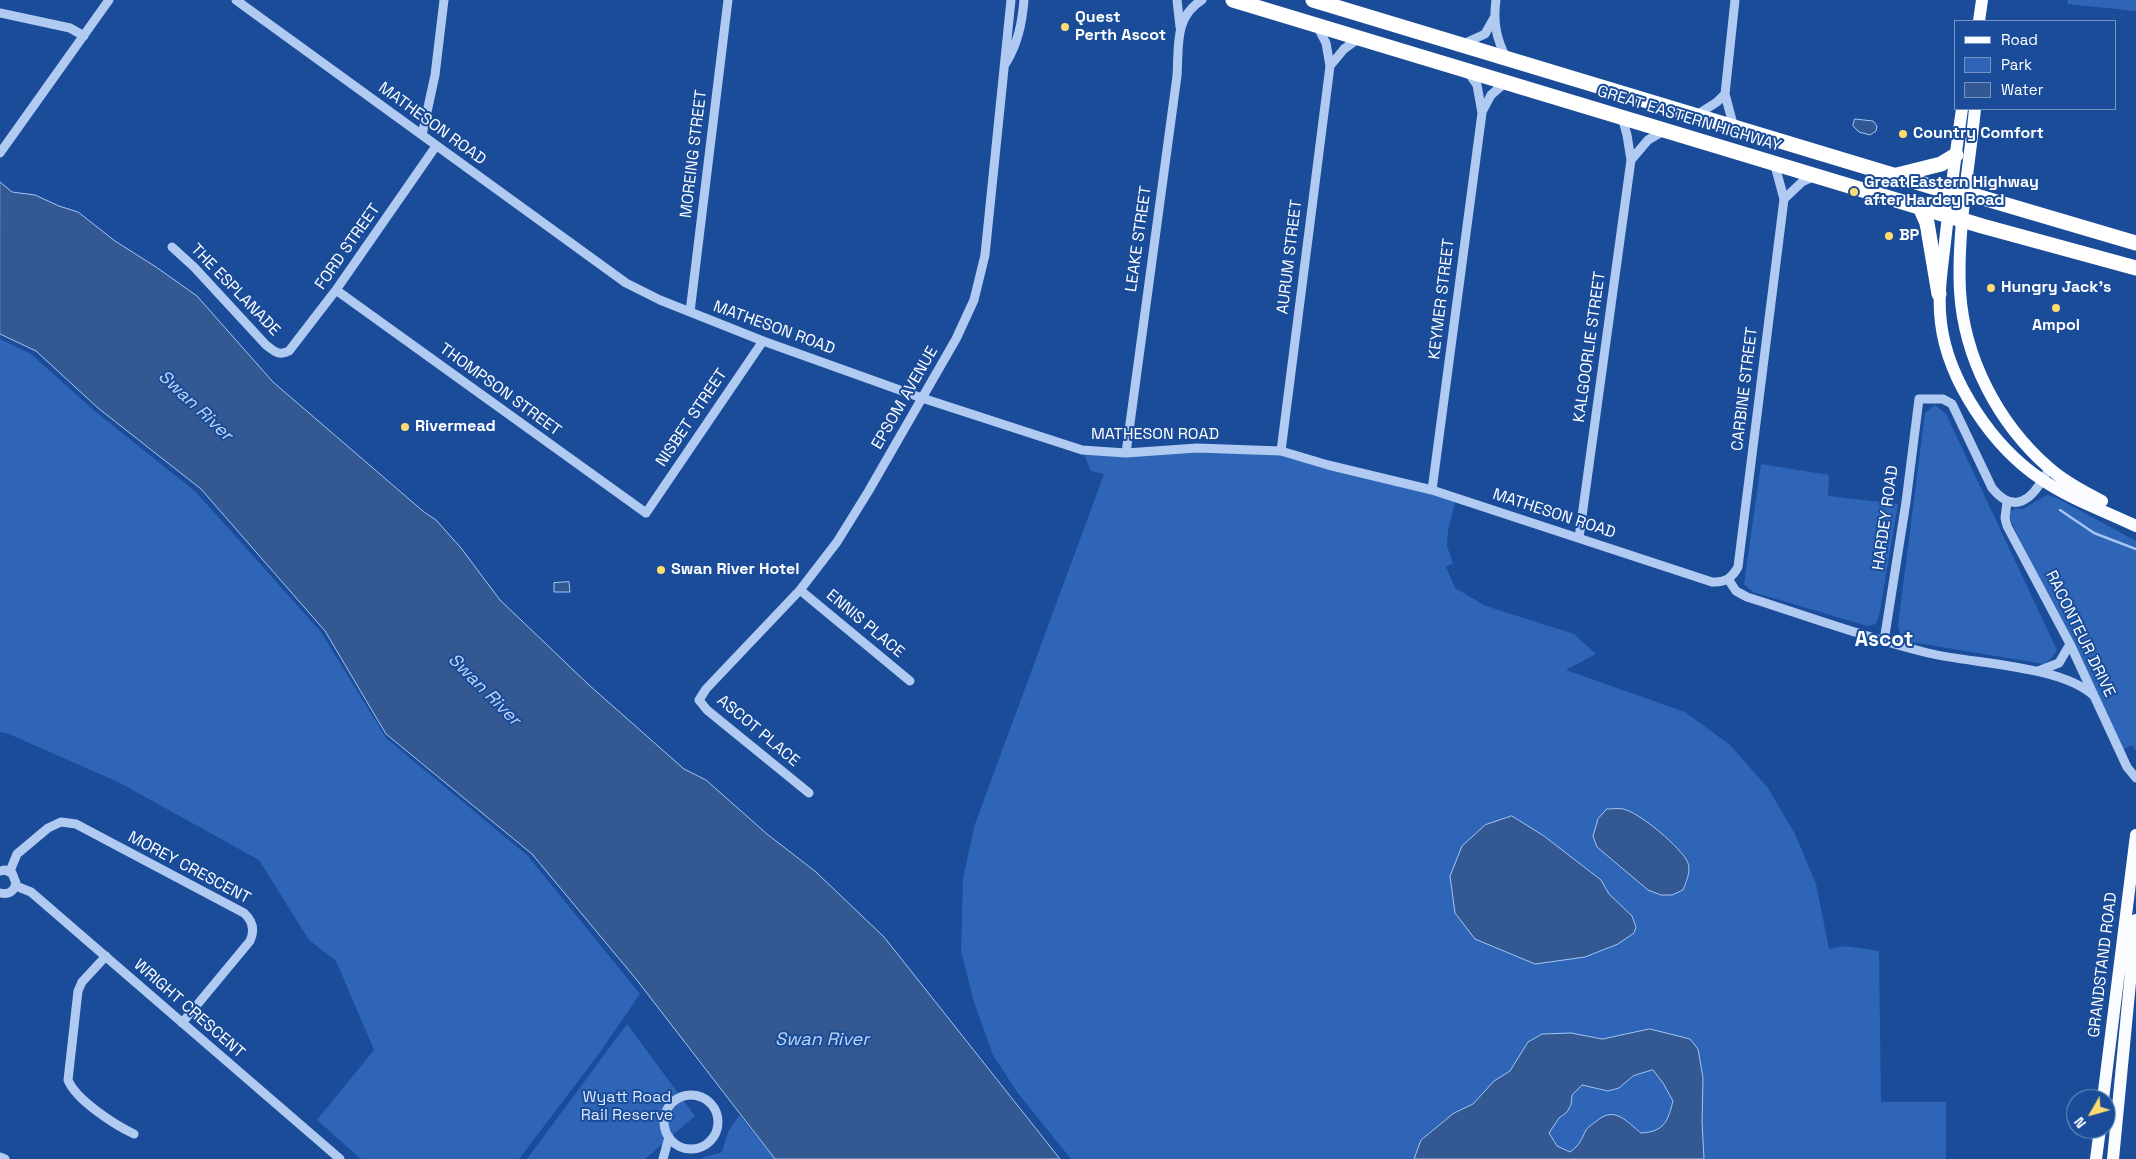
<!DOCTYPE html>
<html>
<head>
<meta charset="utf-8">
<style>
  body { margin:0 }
  #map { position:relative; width:2136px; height:1159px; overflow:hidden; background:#1a4c99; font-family:"Space Grotesk",sans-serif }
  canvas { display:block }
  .legend { position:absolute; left:1954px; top:20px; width:162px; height:90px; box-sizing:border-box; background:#1a4c99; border:1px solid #7694c2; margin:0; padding:6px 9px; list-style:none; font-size:15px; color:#fff }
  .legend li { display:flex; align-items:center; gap:10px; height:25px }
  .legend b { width:25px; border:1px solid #7694c2 }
  .north { position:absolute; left:2066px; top:1089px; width:50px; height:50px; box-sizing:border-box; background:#1a4c99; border:1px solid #7694c2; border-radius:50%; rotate:232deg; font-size:14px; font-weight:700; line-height:20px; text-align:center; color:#fff }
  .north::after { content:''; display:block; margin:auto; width:18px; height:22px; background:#ffdc70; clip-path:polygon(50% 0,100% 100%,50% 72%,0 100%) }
</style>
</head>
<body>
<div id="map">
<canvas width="2136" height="1159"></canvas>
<ul class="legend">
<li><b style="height:6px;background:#fafcff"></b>Road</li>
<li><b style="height:14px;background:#2e65b7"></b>Park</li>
<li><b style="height:14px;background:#345891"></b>Water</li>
</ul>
<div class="north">N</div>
</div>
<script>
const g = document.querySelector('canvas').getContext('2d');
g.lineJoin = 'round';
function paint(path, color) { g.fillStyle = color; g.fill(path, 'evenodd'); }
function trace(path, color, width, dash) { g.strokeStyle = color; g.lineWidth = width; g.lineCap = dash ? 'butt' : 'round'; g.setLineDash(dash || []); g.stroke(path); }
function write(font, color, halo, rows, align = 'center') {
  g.font = font + ' "Space Grotesk",sans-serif'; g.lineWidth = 4; g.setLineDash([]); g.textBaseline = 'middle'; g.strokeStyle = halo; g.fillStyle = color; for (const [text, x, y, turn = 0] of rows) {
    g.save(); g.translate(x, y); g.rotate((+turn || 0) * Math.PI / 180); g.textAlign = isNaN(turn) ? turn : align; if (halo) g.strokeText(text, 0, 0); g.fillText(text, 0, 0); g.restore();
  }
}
const green = new Path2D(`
  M2068,0H2136V11L2067,4Z
  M0,339L31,354L97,413L196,492L321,632L386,738L528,856L640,994L598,1055L519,1159H361L317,1120L374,1050L336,961L309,940L259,860L120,783L9,734L0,732Z
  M1935,405L1946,414L2057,650L2051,659L2044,664L1911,642L1900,635L1898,625L1925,413Z
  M1082,450L1281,451L1456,498L1448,531L1447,546L1453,563L1446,567L1455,588L1486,606L1574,634L1596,654L1566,670L1685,712L1730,745L1768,788L1795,834L1816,884L1829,949L1845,946L1879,951L1881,1102H1946V1159H1071L1017,1092L993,1055L974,1002L961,951L963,878L975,824L1104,474L1091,471Z
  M1761,464L1829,475L1828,496L1898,504L1879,616L1876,624L1867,626L1753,592L1744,584Z
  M2047,495L2057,498L2136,541V751L2132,745L2120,751L2010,519L2009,513L2015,508L2023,509Z
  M627,1024L695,1116L645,1159H527Z
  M739,1115L775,1159H699L722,1152L728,1132Z`);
const water = new Path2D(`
  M1855,119L1873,121L1877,126L1876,131L1870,135L1859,132L1853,126Z
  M0,182L12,192L35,195L59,206L78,212L115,241L156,267L197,296L273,382L424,512L436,520L461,548L500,600L589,685L684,769L706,780L767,834L816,872L884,937L1060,1159H775L636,979L532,854L386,734L325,631L201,489L98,408L36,351L0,334Z
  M569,582L570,592H554V583Z
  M1607,809C1612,809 1618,808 1623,809C1639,812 1682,848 1688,863C1691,872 1686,882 1683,890L1672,895H1661L1648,890L1597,847L1593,836L1598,819Z
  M1512,816L1544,836L1601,880L1609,894L1632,916L1636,927L1634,933L1618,944L1585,957L1535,964L1475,939L1455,913L1450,876L1462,846L1485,825Z
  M1650,1029L1690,1039L1698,1049L1703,1078L1702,1122L1704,1159H1414L1421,1140L1454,1113L1473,1104L1494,1081L1510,1071L1528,1042L1542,1034L1571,1033L1602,1039ZM1653,1070L1663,1083L1673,1101C1668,1121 1664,1132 1641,1133C1627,1122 1615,1106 1598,1120C1594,1123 1589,1126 1586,1130C1581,1140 1580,1145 1570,1152L1557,1146L1549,1133L1559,1118L1567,1112L1571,1105L1572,1095L1582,1085L1608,1091L1619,1088L1633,1076Z`);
const stream = new Path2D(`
  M2060,510L2094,533L2136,549`);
const minor = new Path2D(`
  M236,0L626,283L660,300L763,341L922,398L1082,450L1126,453L1197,448L1281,451L1328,465L1432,490L1712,582C1725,583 1732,578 1738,567L1784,199L1774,162
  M1177,0L1180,27
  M1496,0C1493,22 1496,39 1507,59
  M0,13L70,28L84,36
  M1463,44L1485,34L1494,18
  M1006,63C1018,43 1022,23 1024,0
  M1330,66L1344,49L1359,38
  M1482,112L1491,95L1506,82
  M1695,116L1717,102L1725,94
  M1734,128L1725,94L1735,0
  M422,135L435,75L444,0
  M0,153L109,0
  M1631,160L1648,140L1665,130
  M1784,199L1802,182L1815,176
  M172,247L194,267L266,345C275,352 279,356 289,351L336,290L436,146
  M336,290L646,513L763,341
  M690,312L728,0
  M1281,451L1330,66L1326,43L1317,26
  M1126,453L1177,76C1179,47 1174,17 1202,0
  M1432,490L1482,113L1477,85L1468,72
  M2007,502L2005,518L2007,526L2070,644L2127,767L2136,778
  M1579,538L1631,160L1627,135L1622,117
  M1728,579L1736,591L1747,597C1807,616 1866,638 1928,653C1973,664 2061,665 2094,696
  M800,590L910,681
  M1884,641L1906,502L1919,399H1943L1952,404L1992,488C2014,515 2032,500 2045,475
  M2038,671L2059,663L2070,644
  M809,793L707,710L699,700L706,689L800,590L837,542L868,492L956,339L974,300L985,255L1011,0
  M0,871L5,870L12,873L16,883C14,892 8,895 0,893
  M10,871L17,854L48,828L61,822L76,824L244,913C253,921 255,930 250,941L182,1023
  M16,886L31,892L340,1159
  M106,956L82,982L78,991L68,1080C76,1100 115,1125 134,1134
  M664 1122a27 27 0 1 1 54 0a27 27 0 1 1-54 0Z
  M0,1157L5,1159
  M663,1159L669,1137`);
const major = new Path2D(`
  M1979,21L1982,0
  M1962,109C1956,150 1951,191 1946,233C1943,263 1937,293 1941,323C1948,381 1993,447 2041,479C2070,499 2105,511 2136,526
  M1975,109C1969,169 1957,231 1960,291C1964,358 1998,423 2048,467C2063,481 2084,492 2102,501
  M2103,1099L2136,835
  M2096,1159L2100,1129
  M2113,1159L2136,920`);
const highway = new Path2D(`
  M1233,0L1982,226L2136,268
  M1313,0L1936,188L1966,193L2136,243
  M1897,175L1941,164L1956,155
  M1920,207L1927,223L1939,294`);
const markers = [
  [1065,27,5,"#ffdc70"],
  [1903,134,5,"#ffdc70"],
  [1854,192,5,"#ffdc70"],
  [1889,236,5,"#ffdc70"],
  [1991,288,5,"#ffdc70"],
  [2056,308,5,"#ffdc70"],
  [405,427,5,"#ffdc70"],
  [661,570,5,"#ffdc70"]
];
const poiNames = [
  ["Quest",1075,18],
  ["Perth Ascot",1075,36],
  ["Country Comfort",1913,134],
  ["Great Eastern Highway",1864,183],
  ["after Hardey Road",1864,201],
  ["BP",1899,236],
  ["Hungry Jack's",2001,288],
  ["Ampol",2056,326,"center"],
  ["Rivermead",415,427],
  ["Swan River Hotel",671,570]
];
const streetNames = [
  ["GREAT EASTERN HIGHWAY",1689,119,17],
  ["MATHESON ROAD",432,124,36],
  ["MOREING STREET",694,154,-83],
  ["LEAKE STREET",1139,239,-82],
  ["FORD STREET",348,247,-55],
  ["AURUM STREET",1290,257,-83],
  ["THE ESPLANADE",235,290,46],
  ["KEYMER STREET",1442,299,-83],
  ["MATHESON ROAD",774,328,20],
  ["KALGOORLIE STREET",1590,347,-82],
  ["CARBINE STREET",1745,389,-83],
  ["THOMPSON STREET",500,390,36],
  ["EPSOM AVENUE",905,398,-60],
  ["NISBET STREET",692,418,-56],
  ["MATHESON ROAD",1155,435],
  ["MATHESON ROAD",1554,514,18],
  ["HARDEY ROAD",1886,518,-82],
  ["ENNIS PLACE",865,624,40],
  ["RACONTEUR DRIVE",2080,634,64],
  ["ASCOT PLACE",758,731,40],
  ["MOREY CRESCENT",189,868,28],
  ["GRANDSTAND ROAD",2103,965,-83],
  ["WRIGHT CRESCENT",189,1009,41]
];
const parkNames = [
  ["Wyatt Road",627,1098],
  ["Rail Reserve",627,1116]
];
const waterNames = [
  ["Swan River",195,406,43],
  ["Swan River",484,690,45],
  ["Swan River",822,1040]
];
const districtNames = [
  ["Ascot",1884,640]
];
paint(green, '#2e65b7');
paint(water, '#345891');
trace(water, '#a3c5f3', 1);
trace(stream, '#a3c5f3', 2.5);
trace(minor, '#b0caf1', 9);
trace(major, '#fafcff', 12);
trace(highway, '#fff', 15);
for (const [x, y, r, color] of markers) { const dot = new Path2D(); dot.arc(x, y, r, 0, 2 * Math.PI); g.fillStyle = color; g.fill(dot); trace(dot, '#1a4c99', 2); }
write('bold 16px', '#fff', '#1a4c99', poiNames, 'left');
write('16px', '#fff', '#1a4c99', streetNames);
write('16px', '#d7e6fc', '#1a4c99', parkNames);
write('italic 18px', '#bdd5f7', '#1a4c99', waterNames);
write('bold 21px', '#fff', '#1a4c99', districtNames);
</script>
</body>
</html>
